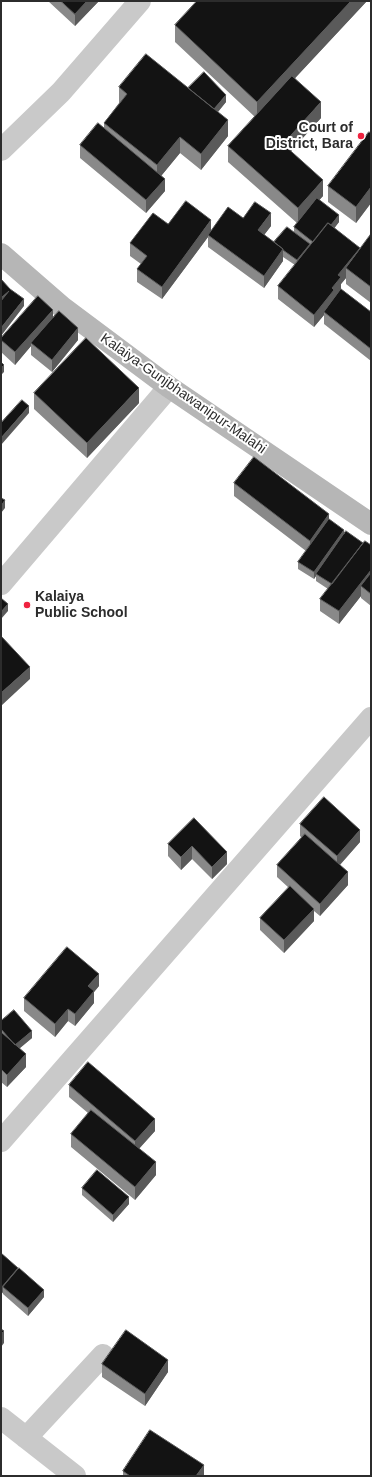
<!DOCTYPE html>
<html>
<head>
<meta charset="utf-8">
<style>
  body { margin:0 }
  #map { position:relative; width:372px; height:1477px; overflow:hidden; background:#fff; font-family:Arial,sans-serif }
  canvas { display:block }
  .frame { position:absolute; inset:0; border:2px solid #2c2c2c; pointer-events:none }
</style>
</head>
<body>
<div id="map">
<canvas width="372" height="1477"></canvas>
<div class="frame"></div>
</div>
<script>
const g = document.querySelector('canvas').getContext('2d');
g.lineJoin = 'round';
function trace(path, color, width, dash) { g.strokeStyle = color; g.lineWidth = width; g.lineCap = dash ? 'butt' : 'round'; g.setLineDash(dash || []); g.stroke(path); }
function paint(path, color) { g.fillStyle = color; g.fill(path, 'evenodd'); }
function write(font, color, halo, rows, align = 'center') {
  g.font = font + ' Arial,sans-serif'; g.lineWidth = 4; g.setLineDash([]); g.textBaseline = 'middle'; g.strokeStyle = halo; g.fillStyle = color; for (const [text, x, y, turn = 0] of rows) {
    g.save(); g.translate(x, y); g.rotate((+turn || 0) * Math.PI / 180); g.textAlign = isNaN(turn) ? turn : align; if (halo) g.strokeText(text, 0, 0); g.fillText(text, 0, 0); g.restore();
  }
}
const street = new Path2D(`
  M1,150L61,92L140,1
  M1,584L169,387
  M1,1141L371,718
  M1,1418L75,1476
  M26,1438L103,1355`);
const secondary = new Path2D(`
  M1,254L62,307L169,387L371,524`);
const wall = new Path2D(`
  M48,1H99L75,26Z
  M367,1L295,78L321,118L290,151L323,196L319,200L339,222L334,228L360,249L371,234V303L346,284V278L341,284V289L371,312V361L324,324V315L314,327L278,299V286L295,265L283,257V261L264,288L208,247V237L162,299L137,282V269L141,264L130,256V243L168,224L211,231L243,218L271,226L264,235L274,242L294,232V227L297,223L228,162V146L255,117L175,42V25Z
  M119,87L188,88L226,102L218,112L228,136L201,170L180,153L161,176L165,191L146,213L80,158V145L104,127V123L119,103Z
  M371,133V203L356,223L328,202V186Z
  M53,317L78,340L52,372L31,355V346L15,365L1,352V338Z
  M34,393L139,403L87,458L34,409Z
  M234,483L329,519L344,535L363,543L371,545V606L361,598V596L339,624L320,611V599L328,589L316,581V576L314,579L298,569V562L306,551L234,496Z
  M194,818L227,864L212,879L192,859L181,870L168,856V844Z
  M300,824L360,842L340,865L348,885L320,916L314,911V921L284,953L260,930V918L289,888L277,877V865L302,838L300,836Z
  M99,986L94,992V1003L75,1026L68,1021L55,1037L24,1011V998Z
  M1,1021L32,1038L19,1049L26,1067L7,1087L1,1082Z
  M69,1085L155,1131L139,1149L156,1175L135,1200L71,1147V1134L88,1113L69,1097Z
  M82,1188L129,1204L113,1222L82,1195Z
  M1,1253L18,1269L44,1297L28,1316L3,1294V1292L1,1295Z
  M102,1364L168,1372L145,1406L102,1377Z
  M123,1471L204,1476H123Z`);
const shadedWall = new Path2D(`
  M87,1H99L75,26V14Z
  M351,1H367L257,119V102Z
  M226,95V102L212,119V112Z
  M321,102V118L283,160V144Z
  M228,120V136L201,170V154Z
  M180,137V153L157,181V165Z
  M165,179V191L146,213V200Z
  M323,180V196L298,224V208Z
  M371,187V203L356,223V207Z
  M271,213V226L258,243V230Z
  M339,215V222L330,234V226Z
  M211,220V233L208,235V237L162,299V287Z
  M310,244V251L297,267V260Z
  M360,248L346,268V278L341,284V290L324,312V315L314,327V315L332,288L338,275Z
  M283,249V261L264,288V276Z
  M9,291L1,305V298Z
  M24,299V306L1,336V328Z
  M53,310V322L31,343V346L15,365V352Z
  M78,328V340L52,372V360Z
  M4,365V372L1,375V368Z
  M139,388V403L87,458V443Z
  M29,406V413L1,445V438Z
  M5,500V508L1,513V506Z
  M329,514V526L310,553V541Z
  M344,530V537L316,574V576L314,579V572Z
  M371,570V583L361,586V596L339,624V611Z
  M8,604V611L1,619V612Z
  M30,667V679L1,706V693Z
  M360,830V842L337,868V856Z
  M192,846V859L181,870V857Z
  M227,852V864L212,879V867Z
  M348,872V885L320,916V904Z
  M314,909V921L284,953V940Z
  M99,974V986L94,992V1003L75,1026V1014L88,986Z
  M68,1009V1021L55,1037V1024Z
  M32,1031V1038L15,1052V1045Z
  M26,1054V1067L7,1087V1075Z
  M155,1119V1131L135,1153V1141Z
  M156,1162V1175L135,1200V1187Z
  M129,1197V1204L113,1222V1215Z
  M18,1268V1275L3,1287V1292L1,1295V1288Z
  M44,1290V1297L28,1316V1308Z
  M4,1331V1343L1,1347V1334Z
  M168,1360V1372L145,1406V1394Z
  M204,1465V1476H196Z`);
const building = new Path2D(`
  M61,1H87L75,14Z
  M197,1H351L257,102L175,25Z
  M146,54L228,120L201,154L180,137L157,165L104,123L127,94L119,87Z
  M204,72L226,95L214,109L188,88Z
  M292,76L321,102L283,144L323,180L298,208L228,146Z
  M98,123L165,179L146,200L80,145Z
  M369,132L371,133V187L356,207L328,186Z
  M317,198L339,215L331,225L328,223L313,242L294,227Z
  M186,201L211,220L162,287L137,269L147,256L130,243L153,213L168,224Z
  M255,202L271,213L258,230L283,249L264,276L208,235L228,207L243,218Z
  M328,223L360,248L338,275L341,277L332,288L334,290L314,315L278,286Z
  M287,227L310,244L297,260L283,250V249L274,242Z
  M371,234V287L346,268Z
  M1,279L10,289L24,299L1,328V301L9,291L1,298Z
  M341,289L371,312V349L324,312Z
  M38,296L53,310L15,352L1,340V338Z
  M59,311L78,328L52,360L31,343Z
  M86,338L139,388L87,443L34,393Z
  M1,362L4,365L1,368Z
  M22,400L29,406L1,438V423Z
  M254,457L329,514L310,541L234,483Z
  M1,498L5,500L1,506Z
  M329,519L344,530L314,572L298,562Z
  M346,531L363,543L332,584L316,574Z
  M365,541L371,545V570L339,611L320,599Z
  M371,573V594L361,586Z
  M1,598L8,604L1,612Z
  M1,636L30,667L1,693Z
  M324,797L360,830L337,856L300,824Z
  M194,818L227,852L212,867L192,846L181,857L168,844Z
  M305,834L348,872L320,904L277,865Z
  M290,886L314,909L284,940L260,918Z
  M67,947L99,974L88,986L94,991L75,1014L68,1009L55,1024L24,998Z
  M14,1010L32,1031L15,1045L1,1029V1021Z
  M1,1032L26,1054L7,1075L1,1069Z
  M88,1062L155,1119L135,1141L69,1085Z
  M91,1110L156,1162L135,1187L71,1134Z
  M97,1170L129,1197L113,1215L82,1188Z
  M1,1253L18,1268L1,1288Z
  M19,1268L44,1290L28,1308L3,1287Z
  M1,1329L4,1331L1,1334Z
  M126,1330L168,1360L145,1394L102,1364Z
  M150,1430L204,1465L196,1476H130L123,1471Z`);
const markers = [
  [361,136,4,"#ef223f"],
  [27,605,4,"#ef223f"]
];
const poiNames = [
  ["Court of",353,128],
  ["District, Bara",353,144],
  ["Kalaiya",35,597,"left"],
  ["Public School",35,613,"left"]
];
const streetNames = [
  ["Kalaiya-Gunjbhawanipur-Malahi",183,394,35]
];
trace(street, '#c9c9c9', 22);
trace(secondary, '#b6b6b6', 22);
paint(wall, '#898989');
paint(shadedWall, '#5a5a5a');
paint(building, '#131313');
trace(building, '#5a5a5a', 1);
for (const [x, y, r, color] of markers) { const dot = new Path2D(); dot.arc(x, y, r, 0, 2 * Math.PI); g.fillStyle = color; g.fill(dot); trace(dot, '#fff', 1.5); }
write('bold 14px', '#2c2c2c', '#fff', poiNames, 'right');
write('14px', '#2c2c2c', '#fff', streetNames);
</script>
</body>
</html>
